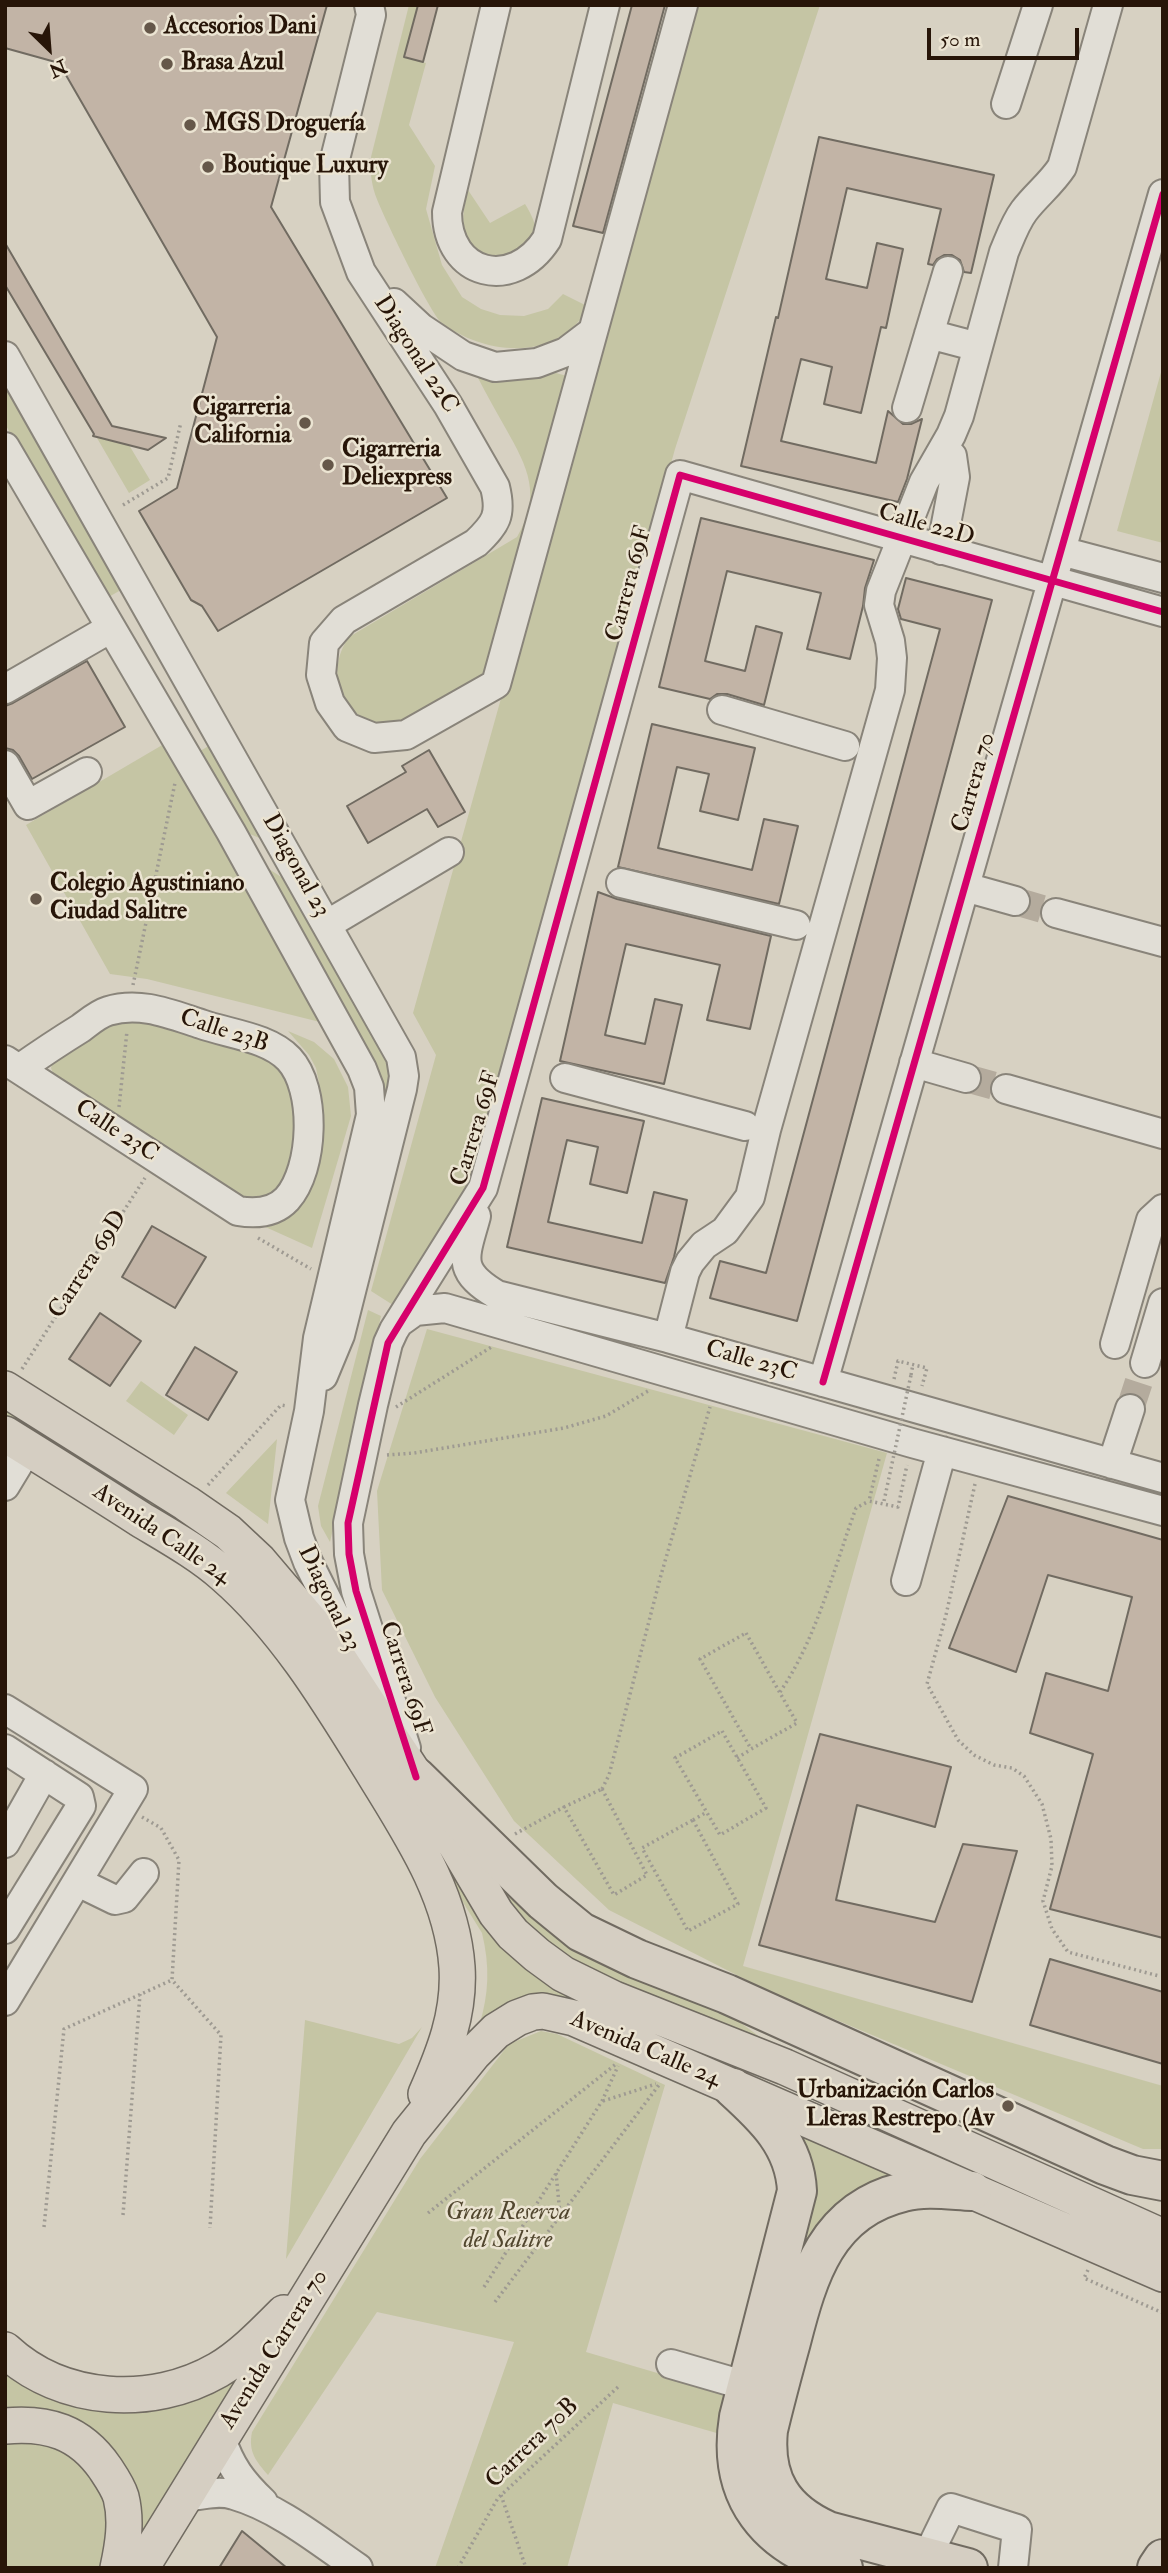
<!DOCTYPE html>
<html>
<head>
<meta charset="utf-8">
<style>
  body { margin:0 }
  #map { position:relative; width:1168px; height:2573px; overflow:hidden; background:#d7d1c2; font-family:"IM FELL Double Pica",serif }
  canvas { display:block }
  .frame { position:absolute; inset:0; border:7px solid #271508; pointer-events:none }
  .north { position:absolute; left:14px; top:14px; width:70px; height:70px; -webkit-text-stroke:5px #ebe4d2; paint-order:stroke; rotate:155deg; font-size:19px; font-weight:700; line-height:28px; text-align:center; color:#271508 }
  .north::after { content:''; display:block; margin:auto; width:24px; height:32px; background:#271508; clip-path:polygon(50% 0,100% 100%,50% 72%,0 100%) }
  .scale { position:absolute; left:927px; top:28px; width:152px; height:32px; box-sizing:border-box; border:4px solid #271508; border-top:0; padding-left:9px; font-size:21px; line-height:24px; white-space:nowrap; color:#271508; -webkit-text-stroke:5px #ebe4d2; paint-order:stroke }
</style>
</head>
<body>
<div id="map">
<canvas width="1168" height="2573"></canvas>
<div class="frame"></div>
<div class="north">N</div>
<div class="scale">50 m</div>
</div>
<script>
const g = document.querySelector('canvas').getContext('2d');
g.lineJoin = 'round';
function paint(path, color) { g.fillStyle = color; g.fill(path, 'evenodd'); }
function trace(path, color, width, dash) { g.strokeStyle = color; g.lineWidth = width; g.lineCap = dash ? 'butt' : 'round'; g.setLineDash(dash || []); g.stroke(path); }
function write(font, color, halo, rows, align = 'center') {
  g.font = font + ' "IM FELL Double Pica",serif'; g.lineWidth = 5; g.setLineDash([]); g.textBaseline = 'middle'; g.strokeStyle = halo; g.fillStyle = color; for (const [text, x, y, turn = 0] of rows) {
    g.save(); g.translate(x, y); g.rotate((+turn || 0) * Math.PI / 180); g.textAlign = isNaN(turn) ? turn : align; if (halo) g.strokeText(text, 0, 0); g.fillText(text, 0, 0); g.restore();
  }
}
const green = new Path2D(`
  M409,5H418L404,57L426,63L409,125L435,166L426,209L442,265L462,297L481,309L500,315L524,316L548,309L563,294L589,307C583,316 577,325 568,331C533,360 476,349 442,323C431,315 381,212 375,194C371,181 370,170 371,157Z
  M695,5H820L675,449L469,1187L393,1305L371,1291L436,1055L413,1013Z
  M468,190L490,223L525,204C548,241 530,245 498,260C460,245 459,226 468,190Z
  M1163,365V543L1117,531Z
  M556,373L567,376L491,674L398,723C346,731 321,676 349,637L517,537C542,495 528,468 506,429C496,411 486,394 477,376L518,380Z
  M5,381L126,587L107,598L5,424Z
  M97,438L129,445L150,480L129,493Z
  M164,744L320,1022L147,979L110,974L26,825Z
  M212,744L269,842L238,829L195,754Z
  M255,860L292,884L387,1057L390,1080L374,1158L378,1099Z
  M124,1018L144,1019L267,1055L280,1063L300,1107L293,1159L286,1183L269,1199L252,1204L55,1078L51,1068L55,1055Z
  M288,1031L314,1042L334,1059L348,1087L351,1116L312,1248L261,1225L320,1113L319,1083L316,1068L309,1055Z
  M368,1310L381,1316L330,1542L321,1526L318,1506Z
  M427,1329L887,1453L743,1966L1163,2086V2149H1143L770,1992L609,1910L514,1821L435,1697L382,1590L377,1491Z
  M141,1381L188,1415L174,1435L126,1401Z
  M5,1404L202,1531L254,1578L316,1648L490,1921L511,1947L539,1968L575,1991L666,2036L878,2132L877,2134C806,2105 735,2077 665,2047C628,2031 589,2001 548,2000C521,1999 501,2012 479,2026C489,1994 490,1966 482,1933L417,1828L342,1700L303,1647L251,1589L212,1556L172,1527L5,1422Z
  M277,1439L268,1524L226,1493Z
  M505,1894L543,1925L719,2007L764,2040L575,1968L527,1935Z
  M305,2020L399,2044L412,2038L422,2027L286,2259Z
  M541,2031L557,2034L665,2085L586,2352L725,2393L720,2434L613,2403L567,2568H435L514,2342L377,2312L268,2475C256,2461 248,2452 252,2432L420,2159L509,2044Z
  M797,2128L917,2176L826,2218L804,2243L813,2170L809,2152Z
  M5,2374C60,2410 120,2424 184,2404C206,2398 227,2385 247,2374L137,2549L134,2497L5,2411Z
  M5,2437L68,2447L109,2498L105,2568H5Z`);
const building = new Path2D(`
  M5,5H327L271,207L447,498L218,631L202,606L191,600L139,511L177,488L217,337L59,63L5,48Z
  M418,5H438L423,62L404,57Z
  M632,5H665L603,233L573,226Z
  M819,137L994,175L971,273L964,272L960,260L952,255H944L937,259L933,265L928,264L941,209L847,188L826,279L867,288L877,243L903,249L886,328L881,327L861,413L824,404L832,367L801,359L781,441L876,463L888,411L903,424H911L922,419L907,479L898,502L741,466L776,317L778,318Z
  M5,243L112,426L166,438L148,450L93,436L94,434L5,285Z
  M701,518L874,560L865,588L863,606L850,659L807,649L821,593L727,571L705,661L745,671L756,626L782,633L764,705L727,694H717L710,699L659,687Z
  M906,578L992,600L797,1321L710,1298L720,1261L766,1273L940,629L901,619L898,609Z
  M87,661L125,727L32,779L19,756L13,750L5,748V706L13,703Z
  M652,724L755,748L738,820L700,811L709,774L677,767L658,848L752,870L764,819L798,826L779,904L618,867Z
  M429,750L465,812L438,827L427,809L368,843L347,806L406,772L402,766Z
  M598,892L617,899L771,936L750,1029L707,1020L720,965L626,944L605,1035L645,1044L655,999L682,1005L664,1084L560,1061Z
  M542,1098L644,1121L627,1193L590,1184L598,1147L567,1140L548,1222L642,1243L654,1192L687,1200L674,1257L665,1283L507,1247Z
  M152,1226L206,1257L175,1308L122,1277Z
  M100,1313L141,1341L110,1386L69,1359Z
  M195,1347L237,1372L208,1420L166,1395Z
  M1008,1496L1163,1540V1938L1050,1909L1093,1754L1030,1733L1046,1673L1108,1691L1132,1597L1048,1575L1016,1672L949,1648Z
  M820,1734L951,1767L935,1827L857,1805L836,1900L935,1922L963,1844L1017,1851L972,2002L759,1945Z
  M1050,1959L1163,1992V2064L1030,2025Z
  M242,2531L287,2568H219Z`);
const minorTunnel = new Path2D(`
  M1015,901L1056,913
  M966,1078L1006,1089
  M1130,1409L1145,1363`);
const path = new Path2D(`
  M123,505L168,478L181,422
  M133,985L175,783
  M119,1107L127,1031
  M258,1238L311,1269
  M22,1369L145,1178
  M911,1375L913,1364
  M894,1379L898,1361L927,1368L922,1386
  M396,1407L493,1346
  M387,1455L414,1453L564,1428L606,1416L648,1391
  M879,1459L869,1501L898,1507L907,1465
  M975,1484L946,1615L927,1684L958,1740L974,1755L994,1765L1012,1768L1024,1776L1042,1804L1051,1839L1052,1866L1043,1901L1052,1929L1068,1952L1159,1976
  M208,1485L281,1405L287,1406
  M746,1633L797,1723L751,1749L700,1659Z
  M780,1692C816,1640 834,1568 856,1508L869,1501
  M722,1731L766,1808L720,1835L675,1758Z
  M737,1758L750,1750
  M602,1789L609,1775L661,1575L710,1407
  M602,1789L647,1875L614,1895L564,1807Z
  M142,1817L161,1828L179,1860L172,1980L221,2035L210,2228
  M693,1820L738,1904L688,1931L642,1848Z
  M693,1820L707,1812
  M515,1834L564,1807
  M603,2101L656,2084
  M556,2173L560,2214
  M428,2213L616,2064
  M123,2215L140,1994
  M44,2227L64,2029L172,1980
  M1088,2270L1084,2278L1163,2313
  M484,2287L602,2101L618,2066
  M495,2302L659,2085
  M501,2495L526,2568
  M458,2568L498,2498L618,2387`);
const minor = new Path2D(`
  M369,5L371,15L334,163L335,202L361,272L448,405L495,487C502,515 496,524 476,543L344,620L324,643L321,675L330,703L347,727L374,738L406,735L496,684L683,5
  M496,5L447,212C447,276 513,292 547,239L605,5
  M1006,104L1038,5
  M394,303L421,328L463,356L495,367L537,363L566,352L591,333
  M929,334L978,347
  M5,356L401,1057L404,1076L402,1089L340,1335L323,1376
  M907,408L948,271
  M5,447L231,832L362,1069L369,1087L371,1115L318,1338L309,1411L290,1500L299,1538L308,1562L364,1674
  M941,550L955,477L952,456
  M1061,551L1163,578
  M5,689L111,628
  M722,710L845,746
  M5,765L28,805L87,772
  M621,883L796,925
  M965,887L1015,901
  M1056,913L1163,942
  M328,924L449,852
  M5,1060L238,1211C256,1214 274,1213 287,1199C314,1169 317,1089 289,1059C268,1037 229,1034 201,1024C170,1014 140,1001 108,1011C98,1014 89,1022 81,1028C60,1041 39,1055 19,1069
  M914,1063L966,1078
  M565,1078L745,1126
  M1006,1089L1163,1134
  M476,1216C465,1257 455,1270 497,1295L668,1338L1163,1478
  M401,1321L415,1311L445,1308L912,1443L1163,1511
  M668,1338L685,1272L690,1262L704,1245L725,1231L750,1197L766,1130L890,690L892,658L890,641L879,605L881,591L924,482L951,435L959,416L1004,252C1010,238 1015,223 1024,211C1036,195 1051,184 1062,167L1108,5
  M1115,1344L1151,1220L1163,1209
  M1145,1363L1163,1303
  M823,1382L1163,194
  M1112,1464L1130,1409
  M5,1486L28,1448
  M906,1581L942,1451
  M5,1709L133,1789L5,2001
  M406,1748L356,1591L349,1554L348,1523L373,1405L388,1343L394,1330L483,1188L680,475L1163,612
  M5,1749L79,1797L81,1806L5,1929
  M5,1843L44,1774
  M78,1882L115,1900L124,1898L144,1873
  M671,2364L747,2386
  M221,2438C230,2466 242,2482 263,2502
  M185,2497C201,2495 219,2490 234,2495C279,2508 320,2542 358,2568
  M927,2557L951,2508L1017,2529L1013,2568`);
const major = new Path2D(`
  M5,1389L186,1503L228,1532L259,1561L327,1641L416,1777L496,1913L513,1934L537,1955L563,1974L614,1999L785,2067L1163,2237
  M5,1434C50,1462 95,1490 140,1519C168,1536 199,1553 224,1575C285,1628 329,1701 371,1769C408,1830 452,1893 457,1967C460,2013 444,2053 426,2094
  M5,2350C62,2403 152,2408 218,2370C242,2356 264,2333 284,2313
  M5,2426C48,2422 80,2432 105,2468C111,2477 118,2487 121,2497C127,2521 123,2545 118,2568
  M141,2568L409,2133L473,2054L496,2031L517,2018L533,2012L543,2011L574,2018L1163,2274`);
const highway = new Path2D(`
  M416,1777L543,1901L581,1932L637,1959L727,1994L1105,2165L1132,2175L1163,2181
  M733,2088C765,2117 795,2145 797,2191L739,2417C726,2497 768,2547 843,2568
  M968,2568L828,2531C783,2511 763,2480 768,2430C775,2401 783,2371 791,2342C808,2275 827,2210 903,2192C925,2186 950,2190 972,2191
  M1157,2568L1163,2559`);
const pathBridge = new Path2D(`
  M884,1501L911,1375`);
const cycleway = new Path2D(`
  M823,1382L1163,194
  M416,1777L356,1591L349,1554L348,1523L388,1343L483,1188L680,475L1163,612`);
const markers = [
  [150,28,7,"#655749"],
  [167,64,7,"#655749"],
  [190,125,7,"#655749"],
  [208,167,7,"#655749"],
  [305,423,7,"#655749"],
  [328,465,7,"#655749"],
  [36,899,7,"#655749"],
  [1008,2106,7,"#655749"]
];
const poiNames = [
  ["Accesorios Dani",164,28],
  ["Brasa Azul",181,64],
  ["MGS Droguería",204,125],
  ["Boutique Luxury",222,167],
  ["Cigarreria",291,409,"right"],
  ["California",291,437,"right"],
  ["Cigarreria",342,451],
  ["Deliexpress",342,479],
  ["Colegio Agustiniano",50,885],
  ["Ciudad Salitre",50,913],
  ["Urbanización Carlos",994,2092,"right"],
  ["Lleras Restrepo (Av",994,2120,"right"]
];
const streetNames = [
  ["Diagonal 22C",415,355,57],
  ["Calle 22D",926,526,16],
  ["Carrera 69F",630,584,-75],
  ["Carrera 70",975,783,-74],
  ["Diagonal 23",295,866,61],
  ["Calle 23B",224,1032,18],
  ["Carrera 69F",477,1129,-73],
  ["Calle 23C",116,1132,33],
  ["Carrera 69D",89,1265,-57],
  ["Calle 23C",751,1362,16],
  ["Avenida Calle 24",161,1535,34],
  ["Diagonal 23",328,1599,64],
  ["Carrera 69F",404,1679,72],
  ["Avenida Calle 24",645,2050,23],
  ["Avenida Carrera 70",275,2350,-58],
  ["Carrera 70B",533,2444,-44]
];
const parkNames = [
  ["Gran Reserva",508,2214],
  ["del Salitre",508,2242]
];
paint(green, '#c5c5a4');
paint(building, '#c2b4a6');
trace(building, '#716b61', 2);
trace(minorTunnel, '#b4ab9d', 28, [28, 14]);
trace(minor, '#89847a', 32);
trace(major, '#716b61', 38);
trace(highway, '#716b61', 42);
trace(path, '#9e9a92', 3.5, [2, 3.5]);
trace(minor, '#e1ded6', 28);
trace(major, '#d5cec2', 35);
trace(highway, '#d5cec2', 38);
trace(pathBridge, '#9e9a92', 3.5, [2, 3.5]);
trace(cycleway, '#d6006c', 7);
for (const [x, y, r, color] of markers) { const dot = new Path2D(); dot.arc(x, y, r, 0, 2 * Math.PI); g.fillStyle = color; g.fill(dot); trace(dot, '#ebe4d2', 2.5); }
write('bold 24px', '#271508', '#ebe4d2', poiNames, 'left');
write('24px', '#271508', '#ebe4d2', streetNames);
write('italic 24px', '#52472f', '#ebe4d2', parkNames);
</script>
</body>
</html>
